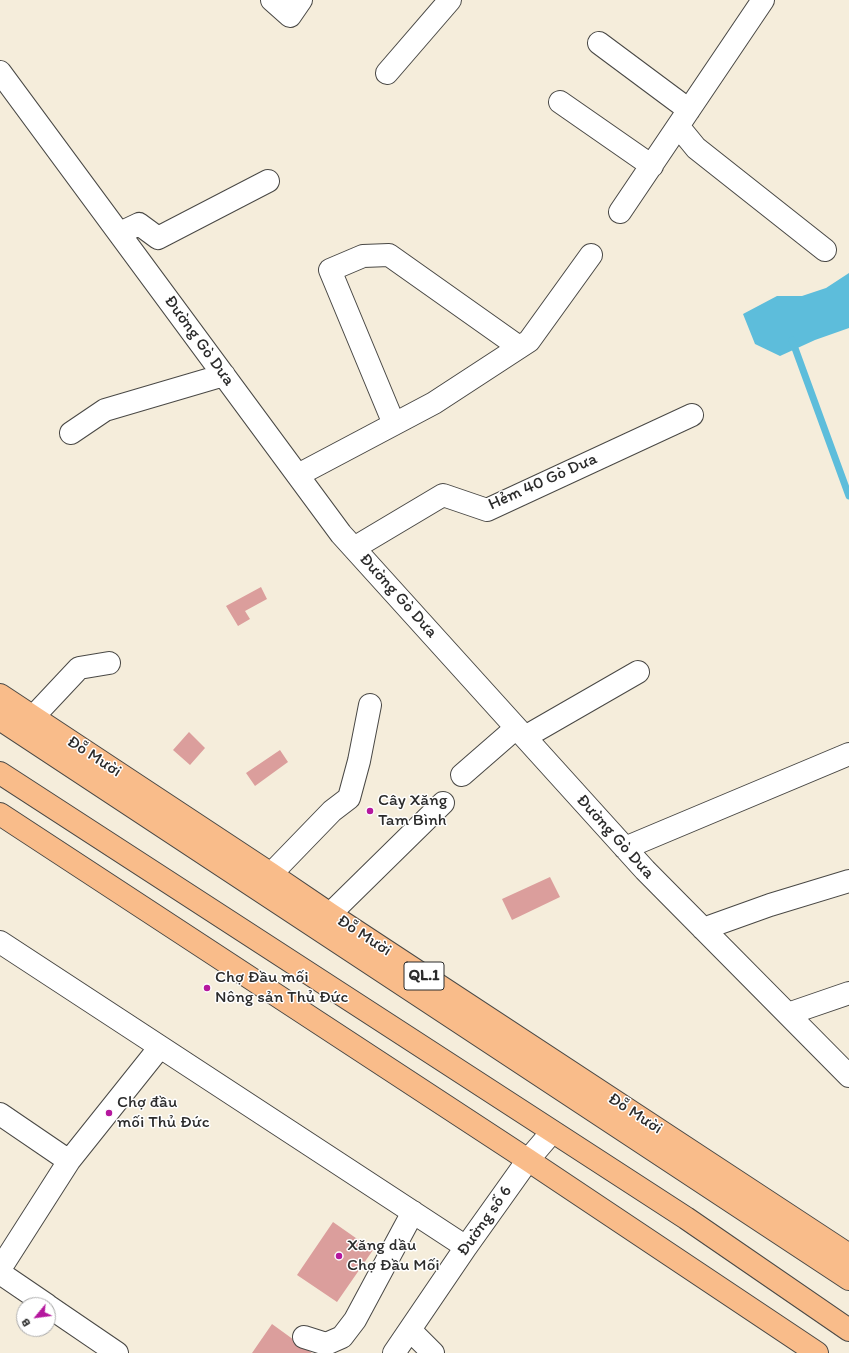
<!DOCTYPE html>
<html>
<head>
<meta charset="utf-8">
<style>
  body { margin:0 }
  #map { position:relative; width:849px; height:1353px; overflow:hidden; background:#f5eddb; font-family:Itim,sans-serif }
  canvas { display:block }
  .north { position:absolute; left:16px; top:1297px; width:40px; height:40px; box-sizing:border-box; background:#fff; border:1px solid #aaa; border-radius:50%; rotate:241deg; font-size:11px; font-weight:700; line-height:16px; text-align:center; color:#2b2b2b }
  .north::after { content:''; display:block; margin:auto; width:14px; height:18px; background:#b5179e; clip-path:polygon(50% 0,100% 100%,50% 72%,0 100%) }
</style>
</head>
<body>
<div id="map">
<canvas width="849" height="1353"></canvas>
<div class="north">B</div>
</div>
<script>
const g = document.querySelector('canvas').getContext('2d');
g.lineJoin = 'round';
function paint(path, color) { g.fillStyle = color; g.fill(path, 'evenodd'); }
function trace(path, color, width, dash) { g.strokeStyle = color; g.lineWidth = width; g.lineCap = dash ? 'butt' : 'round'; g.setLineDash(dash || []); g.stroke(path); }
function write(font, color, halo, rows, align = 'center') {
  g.font = font + ' Itim,sans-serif'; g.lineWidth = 3; g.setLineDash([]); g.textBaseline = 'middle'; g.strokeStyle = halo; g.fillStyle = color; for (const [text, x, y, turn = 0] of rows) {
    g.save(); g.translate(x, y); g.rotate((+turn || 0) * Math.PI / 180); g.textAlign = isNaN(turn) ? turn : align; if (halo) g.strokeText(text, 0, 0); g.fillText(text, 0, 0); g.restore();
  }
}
const water = new Path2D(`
  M849,273V328L815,340L780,356L755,344L743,314L777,296H802L826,288Z`);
const stream = new Path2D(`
  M792,340L849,496`);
const building = new Path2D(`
  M261,587L267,599L245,611L250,619L238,626L226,606Z
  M189,732L205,748L190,765L173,750Z
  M280,750L288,762L255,786L246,773Z
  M550,877L560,897L512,920L502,899Z
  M333,1222L373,1250L337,1302L297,1275Z
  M272,1324L312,1353H252Z`);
const minor = new Path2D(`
  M272,0L290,16L301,0
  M599,43L689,110
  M0,72L341,534L645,870L849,1076
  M387,73L450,0
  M560,102L652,166
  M678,126L696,148L825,250
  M620,212L763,0
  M120,233L139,224L158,238L268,181
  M394,424L330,270L363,256L389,255L519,347
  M71,433L105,410L224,375
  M298,475L434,403L529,341L591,255
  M354,548L443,495L487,510L692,415
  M33,717L79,668L109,663
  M525,737L638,672
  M462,775L516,728
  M625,848L849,754
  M260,888L271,874L332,811L349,798L359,761L370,705
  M318,928L330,914L443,803
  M703,929L770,905L849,881
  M0,942L466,1247
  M788,1014L849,993
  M0,1114L69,1161
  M0,1269L69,1161L160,1047
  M0,1273L47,1305
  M48,1306L117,1353
  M410,1330L433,1353
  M304,1337L326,1344L342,1337L355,1320L413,1212
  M394,1353L466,1247L528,1160L552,1132`);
const highway = new Path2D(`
  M0,695L271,874L330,914L849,1255
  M0,719L849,1279
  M0,773L686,1218L849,1330
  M0,814L528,1160L817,1353`);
const markers = [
  [370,811,4,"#b5179e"],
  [207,988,4,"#b5179e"],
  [109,1113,4,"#b5179e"],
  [339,1256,4,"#b5179e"]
];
const shields = [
  [424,976,40]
];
const shieldNames = [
  ["QL.1",424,976]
];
const streetNames = [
  ["Đường Gò Dưa",199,341,54],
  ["Hẻm 40 Gò Dưa",543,482,-24],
  ["Đường Gò Dưa",398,596,48],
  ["Đỗ Mười",94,757,33],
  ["Đường Gò Dưa",615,837,48],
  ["Đỗ Mười",364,936,33],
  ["Đỗ Mười",635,1114,33],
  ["Đường số 6",485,1221,-55]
];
const poiNames = [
  ["Cây Xăng",378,801],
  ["Tam Bình",378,821],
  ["Chợ Đầu mối",215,978],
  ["Nông sản Thủ Đức",215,998],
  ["Chợ đầu",117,1103],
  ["mối Thủ Đức",117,1123],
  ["Xăng dầu",347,1246],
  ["Chợ Đầu Mối",347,1266]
];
paint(water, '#5dbddb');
trace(stream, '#5dbddb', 7);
paint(building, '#db9e9c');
trace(minor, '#494845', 24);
trace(highway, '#494845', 24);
trace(minor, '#fff', 22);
trace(highway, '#f9bc8a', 22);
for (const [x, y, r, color] of markers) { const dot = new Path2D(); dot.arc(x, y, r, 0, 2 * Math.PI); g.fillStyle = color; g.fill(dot); trace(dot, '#fff', 1.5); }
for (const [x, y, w] of shields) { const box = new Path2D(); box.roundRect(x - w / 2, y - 14, w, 28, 3); g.fillStyle = '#fff'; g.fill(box); trace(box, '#2b2b2b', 1); }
write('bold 16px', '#2b2b2b', null, shieldNames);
write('17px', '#2b2b2b', '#fff', streetNames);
write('17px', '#2b2b2b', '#fff', poiNames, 'left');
</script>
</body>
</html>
